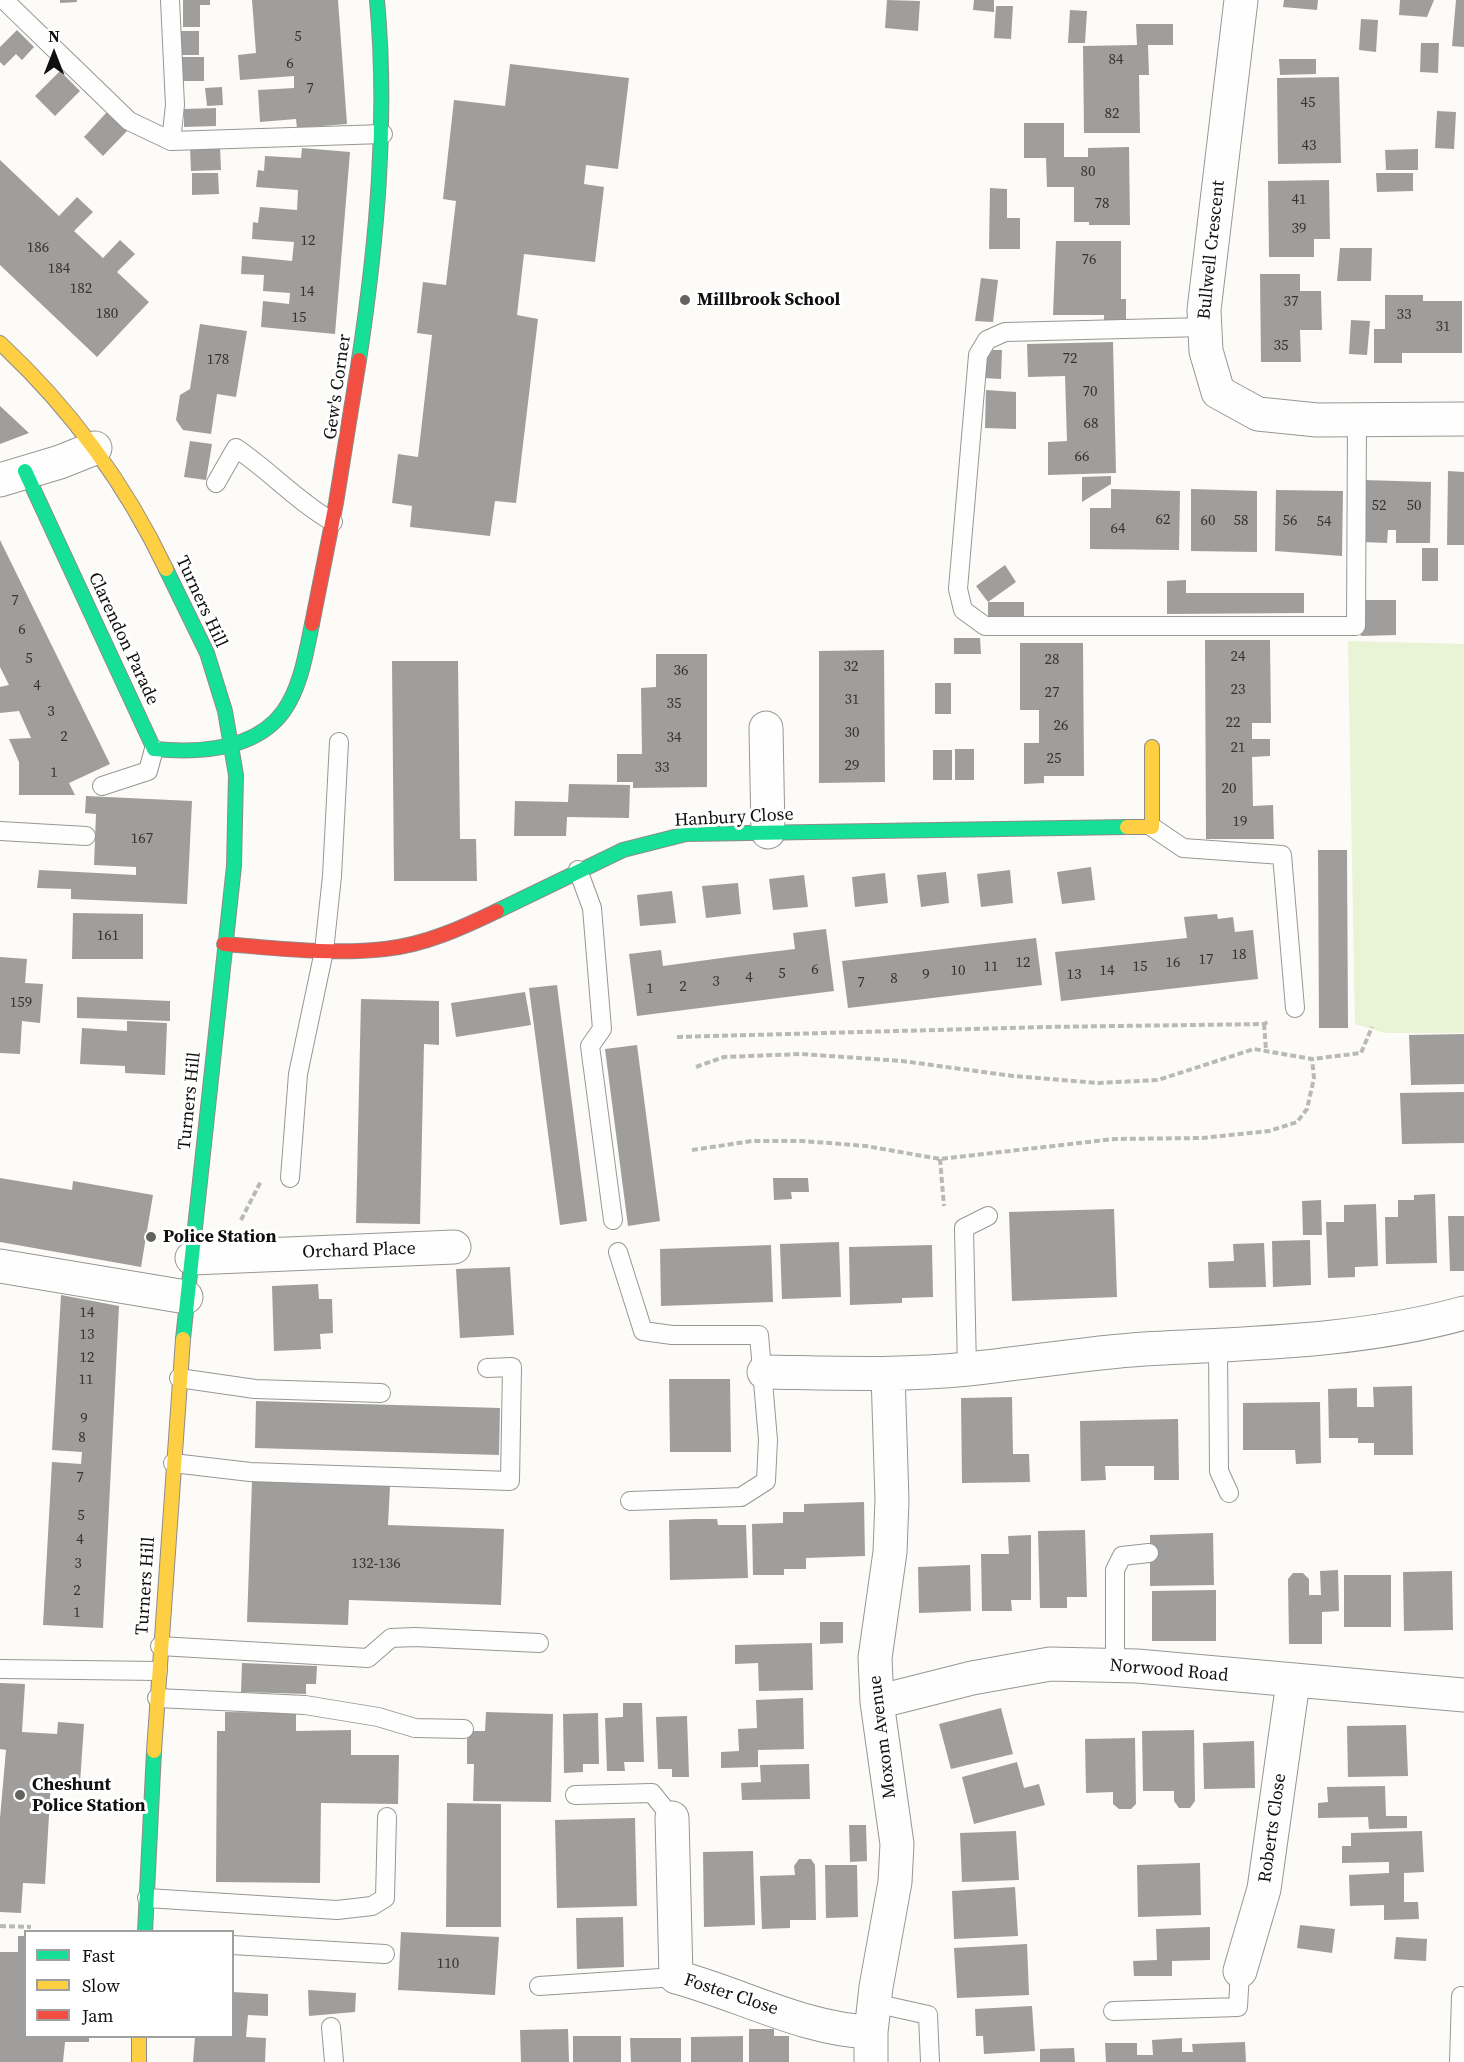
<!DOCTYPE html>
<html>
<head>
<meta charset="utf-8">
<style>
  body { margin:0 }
  #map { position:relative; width:1464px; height:2062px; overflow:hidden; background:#fcfbf7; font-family:"Source Serif 4",serif }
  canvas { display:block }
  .legend { position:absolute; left:24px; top:1930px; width:210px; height:108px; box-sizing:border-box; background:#fff; border:2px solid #9f9f9f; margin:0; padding:8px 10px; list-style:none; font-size:18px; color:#101010 }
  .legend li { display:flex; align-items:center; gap:12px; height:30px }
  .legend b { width:30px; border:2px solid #9f9f9f }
  .north { position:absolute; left:24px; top:24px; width:60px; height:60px; -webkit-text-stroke:4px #fff; paint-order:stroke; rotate:0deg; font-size:16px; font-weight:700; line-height:24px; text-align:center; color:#101010 }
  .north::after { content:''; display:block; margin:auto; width:21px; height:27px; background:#101010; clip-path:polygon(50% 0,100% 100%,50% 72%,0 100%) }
</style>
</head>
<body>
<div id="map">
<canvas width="1464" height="2062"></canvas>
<ul class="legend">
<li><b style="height:8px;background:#16e098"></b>Fast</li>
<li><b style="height:8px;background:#ffcf43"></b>Slow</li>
<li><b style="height:8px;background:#f24e42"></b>Jam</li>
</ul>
<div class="north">N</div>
</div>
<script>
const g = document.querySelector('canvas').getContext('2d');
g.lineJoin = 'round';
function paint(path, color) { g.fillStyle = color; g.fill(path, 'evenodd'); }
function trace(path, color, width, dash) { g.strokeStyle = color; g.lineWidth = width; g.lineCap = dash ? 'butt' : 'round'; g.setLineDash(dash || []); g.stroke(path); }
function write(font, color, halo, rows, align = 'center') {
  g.font = font + ' "Source Serif 4",serif'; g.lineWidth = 6; g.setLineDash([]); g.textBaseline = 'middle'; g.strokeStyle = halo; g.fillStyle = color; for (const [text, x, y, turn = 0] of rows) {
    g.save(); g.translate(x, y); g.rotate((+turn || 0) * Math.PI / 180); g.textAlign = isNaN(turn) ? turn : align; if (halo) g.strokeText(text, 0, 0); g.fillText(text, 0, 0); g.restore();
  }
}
const green = new Path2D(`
  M1348,641L1464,644V1033H1385L1355,1024Z`);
const building = new Path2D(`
  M60,0H77V2L60,3Z
  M183,0H210V5H200V27H183Z
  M252,0H338L347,124L297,128L296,119L260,122L258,90L294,88V76L240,80L238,55L256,53Z
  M887,0L920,1L918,31L885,28Z
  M974,0H994V12L973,10Z
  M1284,0H1318L1317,10L1283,7Z
  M1400,0H1434L1427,17L1399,15Z
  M1456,0H1464V47L1452,46Z
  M996,6H1013L1011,39L994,38Z
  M1070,10L1087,11L1085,43H1068Z
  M1361,19L1378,20L1376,52L1359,50Z
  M1136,24H1173V45H1148L1149,75H1139L1140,133H1084L1083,46L1137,45Z
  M17,30L34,47L22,60L16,54L4,66L0,62V47Z
  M181,31H199V55H181Z
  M1421,43H1439L1438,73L1420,72Z
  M182,57H204V81H182Z
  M1279,59H1316V74L1280,75Z
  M510,64L629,78L618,169L586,165L584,184L604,187L595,262L524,254L517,315L538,319L516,503L495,501L490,536L410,527L412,506L392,503L398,454L418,457L432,335L417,333L423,282L446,285L456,201L443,199L454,100L505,106Z
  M60,71L80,91L55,116L35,96Z
  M1339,77L1341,163L1278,164L1277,78Z
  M222,87L223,105L207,106L205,88Z
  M216,108V126L184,127V109Z
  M1437,111L1456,112L1454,149L1435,148Z
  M107,112L127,131L103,156L84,137Z
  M1024,123H1064V157H1088V148L1129,147L1130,225H1089V222H1074V187H1047L1046,158H1024Z
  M220,147L221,170L191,171L190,148Z
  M302,148L350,152L335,334L261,327L263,301L289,304L290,293L263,291L264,275L241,274L242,256L292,261L294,242L252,239L253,222L258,223L260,207L297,210L298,190L256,187L258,170L264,171L265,156L301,158Z
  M1418,149V170H1386L1385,150Z
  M0,160L59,216L77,197L93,212L74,231L103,258L120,240L135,254L117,272L149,302L97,357L0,265Z
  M192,173H218L219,194L192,195Z
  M1376,173H1413V191L1377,192Z
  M1329,180L1330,239H1314V257H1269L1268,181Z
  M990,188L1007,189V218H1020V249H989Z
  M1056,241H1121V299H1126V322H1104V315H1053Z
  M1340,248H1372L1371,281H1337Z
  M1260,274H1300V291H1321L1322,330H1300L1301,362H1261Z
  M981,278L998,280L993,322L975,321Z
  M1385,295H1423V301H1462V353H1402V363H1374V329H1385Z
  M1351,320L1370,321L1367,355L1349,354Z
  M200,324L247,331L236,397L217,394L211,434L183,430L176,420L180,395L190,389Z
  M1113,342L1116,473L1048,475V442L1067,441L1065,376L1028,377L1027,344Z
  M985,350H1002L1001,379L984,378Z
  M986,390L1016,392V429L985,428Z
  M0,406L29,433L0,444Z
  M190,441L212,444L206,480L184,477Z
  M1448,471L1464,472V545H1447Z
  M1111,476V484L1082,502V477Z
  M1363,480L1431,482L1430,543H1396V530H1388L1387,543L1362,542Z
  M1111,489L1180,491L1179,550L1090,549V508H1111Z
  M1191,489L1257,491V552L1191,551Z
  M1276,490L1343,491L1342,556L1275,551Z
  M0,540L110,764L69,783L75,795H19V762L9,739L31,738L19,711L0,713V687L9,685L0,667Z
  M1422,548H1438V581H1422Z
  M1005,565L1016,582L988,602L976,586Z
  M1186,580V593H1304V613L1167,614V581Z
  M1360,600H1396V635L1361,636Z
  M988,602H1024V621H988Z
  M954,638H980L981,654H954Z
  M1205,640H1270L1271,723H1252V739H1270V756L1252,757L1253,806L1273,805L1274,839H1206Z
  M1020,643H1083L1084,776H1044V783L1024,784V743H1039V710H1020Z
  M884,650L885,782L819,783V651Z
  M656,654H707V787L633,788V782H617V754H642L641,688L656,687Z
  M392,661H458L460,839H476L477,881H394Z
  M935,683H951V714H935Z
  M955,749H974V780H955Z
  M933,750H952V780H933Z
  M569,784L630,785L629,818L567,817L566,836H514L515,801L568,802Z
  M86,796L192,801L187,904L71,899V889L37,888L39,870L136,875V867L94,865L96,814L85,813Z
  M1318,850H1347L1348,1028H1319Z
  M1091,867L1095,900L1062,904L1057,872Z
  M1010,870L1013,903L981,907L977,874Z
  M946,872L949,903L921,907L917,875Z
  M885,873L888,903L855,907L852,877Z
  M804,875L808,907L773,910L769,879Z
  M738,883L741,914L706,918L702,886Z
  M672,891L676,923L640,926L637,895Z
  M73,913L143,914V959H72Z
  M1217,914L1218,919L1233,917L1235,932L1253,930L1258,979L1061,1001L1055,952L1187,938L1184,917Z
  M826,929L834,991L637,1016L629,954L661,950L663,966L729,957L795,949L793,933Z
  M1036,938L1042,985L848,1008L842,961Z
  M0,957L27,959L25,983L43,984L40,1023L22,1021L20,1054L0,1053Z
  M557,985L587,1221L560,1225L529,988Z
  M525,992L531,1025L456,1037L451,1003Z
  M77,997L170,1001V1021L77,1018Z
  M361,999L439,1001V1045L424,1044L420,1224L356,1223Z
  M127,1021L167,1023L165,1075L125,1073V1066L80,1064L82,1028L127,1031Z
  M1464,1034V1084L1411,1085L1409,1035Z
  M637,1045L660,1221L628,1226L605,1049Z
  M1464,1092V1143L1402,1144L1400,1093Z
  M0,1178L72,1190L73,1181L153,1195L141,1267L0,1242Z
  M773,1178H808L809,1192H791L792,1199L774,1200Z
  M1435,1194L1437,1263L1386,1264L1385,1217H1398V1200H1414V1195Z
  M1321,1200L1322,1235H1303L1302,1201Z
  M1376,1204L1378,1266L1355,1267V1277L1328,1278L1326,1222H1344V1205Z
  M1114,1209L1117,1297L1012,1301L1009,1212Z
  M1448,1216H1464V1271H1450Z
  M1310,1240L1311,1285L1273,1287L1272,1241Z
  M839,1242L841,1297L782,1299L780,1244Z
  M1264,1243L1266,1287L1209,1288L1208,1262L1234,1261L1233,1244Z
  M771,1245L773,1302L661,1306L660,1249Z
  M932,1245L933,1297L902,1298V1303L850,1305L849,1247Z
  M510,1267L514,1335L460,1338L456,1269Z
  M318,1284L319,1299H332L333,1333L320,1334L321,1349L274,1351L272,1286Z
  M61,1295L119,1306L103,1628L43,1625L52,1462L81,1464L82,1452L52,1450Z
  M669,1379H730L731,1452H670Z
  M1412,1386L1413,1455H1374V1443H1358V1438H1329L1328,1389L1357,1388V1407H1374L1373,1387Z
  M1012,1397L1013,1454H1029L1030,1482L962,1483L961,1398Z
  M256,1401L500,1408L499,1455L255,1448Z
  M1320,1402L1321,1463L1296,1464L1295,1450H1243V1403Z
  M1178,1419L1179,1480H1154V1466H1105L1106,1480L1081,1481L1080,1421Z
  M252,1481L390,1486L388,1525L504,1529L501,1605L349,1600L348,1625L247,1622Z
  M864,1502L865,1556L806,1558V1569H784V1575H753L752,1524L783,1523V1512H804V1504Z
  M693,1519H717L718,1525H746L748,1578L670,1580L669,1520Z
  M1085,1530L1087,1597H1067V1608H1040L1038,1531Z
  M1213,1533L1214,1585L1150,1586V1535Z
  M1031,1535V1600H1011L1012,1611H982L981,1554H1009L1008,1536Z
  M970,1565L971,1611L919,1613L918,1567Z
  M1338,1570L1339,1611L1322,1612V1644H1289L1288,1579L1293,1573H1303L1309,1579V1595H1321L1320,1571Z
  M1452,1571L1453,1630L1404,1631L1403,1572Z
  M1344,1575H1391V1627H1344Z
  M1216,1590V1641H1152V1591Z
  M820,1622H843V1643L820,1644Z
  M812,1643L813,1690L759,1691L758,1663L735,1664V1645Z
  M242,1663L317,1666L316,1684H306V1694L241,1692Z
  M0,1683L25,1684L22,1732L57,1734L58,1722L84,1724L80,1783L51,1781L45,1884L23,1883L21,1913L0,1912V1818L6,1750L0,1749Z
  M803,1698L804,1749L758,1750V1767L721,1768V1752L739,1751L738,1729L757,1728L756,1700Z
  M623,1703H642L644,1762H624L625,1771H607L605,1718L623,1717Z
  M1001,1708L1013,1754L951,1769L939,1724Z
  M225,1712L296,1713V1731L351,1730V1755H399L398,1804L321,1803L320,1883L216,1882L217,1731H225Z
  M486,1712L553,1714L551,1802L473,1801L474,1764H467V1731H485Z
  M598,1713L599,1764H583V1772L564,1773L563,1714Z
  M687,1716L689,1777H672V1769H658L656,1717Z
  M1406,1725L1408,1776L1348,1777L1347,1726Z
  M1194,1730L1195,1801L1190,1808H1179L1174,1801V1791H1143L1142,1731Z
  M1135,1738L1136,1804L1131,1809H1119L1113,1804V1792L1086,1793L1085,1739Z
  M1254,1741L1255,1788L1204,1789L1203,1743Z
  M1017,1762L1024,1788L1039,1784L1045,1805L974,1824L962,1777Z
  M809,1764L810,1799L742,1800L741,1783L761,1782L760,1765Z
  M1385,1786L1386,1816H1407V1828L1369,1829L1368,1817L1318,1818V1803L1328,1802L1327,1787Z
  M447,1803L501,1804V1927H446Z
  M635,1818L637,1906L557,1908L555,1820Z
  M849,1825H866L867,1861L850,1862Z
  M1016,1831L1019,1880L962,1882L960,1833Z
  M1422,1831L1424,1872L1404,1873V1902H1418L1419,1919L1384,1920V1905L1350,1906L1349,1875L1389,1873V1862L1342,1863V1846H1351V1833Z
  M753,1851L755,1925L704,1927L703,1852Z
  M799,1859H811L815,1865L816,1920H790V1928L762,1929L760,1876L795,1875L794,1866Z
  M1200,1863L1201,1915L1138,1917L1137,1865Z
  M825,1865H857L858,1917L826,1918Z
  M1015,1887L1018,1936L954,1939L952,1891Z
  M623,1917L624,1967L577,1969L576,1918Z
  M1300,1925L1335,1929L1332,1953L1297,1948Z
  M1210,1927V1960L1172,1961V1976H1134L1133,1961L1157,1960L1156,1929Z
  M401,1932L499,1937L495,1995L398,1990Z
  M18,1936H26V2037H89V2042H65L63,2062H0V1952H18Z
  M1396,1937L1427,1939L1426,1961L1394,1959Z
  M1027,1944L1029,1995L957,1998L954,1948Z
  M308,1990L356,1993L355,2012L309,2016Z
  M232,1992L268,1994V2016L248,2015L246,2037L266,2038L265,2062H193L195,2037H232Z
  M1032,2006L1035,2051L984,2054L983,2036H976L975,2009Z
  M568,2029L569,2062H521L520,2030Z
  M749,2029H774V2036H789V2062H749Z
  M573,2036H621V2062H573Z
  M743,2036V2062H691V2037Z
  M630,2038H681V2062H631Z
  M1182,2038V2052H1193L1192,2044L1245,2042L1246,2062H1106L1105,2043H1137V2055H1153L1152,2040Z
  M1074,2048L1075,2062H1040V2049Z`);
const path = new Path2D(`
  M1264,1024L1266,1050
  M677,1037L1044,1027L1264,1024L1270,1021
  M696,1067L724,1057L801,1054L902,1061L1013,1076L1098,1083L1158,1080L1254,1049L1312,1059L1361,1053L1372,1027
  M692,1150L752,1141H803L866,1146L940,1159L1114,1139L1202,1138L1269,1131L1297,1122L1307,1109L1314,1078L1312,1059
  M940,1159L944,1206
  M241,1220L261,1181
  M0,1926L31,1927`);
const lane = new Path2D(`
  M4,0L129,121L171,141L383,134
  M170,0L175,105L171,141
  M1204,327L1005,332L987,340L978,355L958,589L963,610L985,626H1356L1357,419
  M216,483L236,448C270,471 298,502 333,522
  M102,786L148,771L154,749
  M1152,827L1183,848L1282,855L1295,1008
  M0,831L86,836
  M578,870L592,908L602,1029L590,1046L613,1220
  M290,1178L298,1074L324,951L332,876L339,742
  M618,1252L643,1331L672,1335H759L768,1440L766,1481L741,1497L630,1501
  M1218,1347L1219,1471L1229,1493
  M967,1369L964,1228L988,1216
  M179,1378L255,1389L381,1393
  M173,1463L250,1472L510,1481L512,1367L487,1368
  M160,1646L368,1658L391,1638L415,1637L539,1643
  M1115,1665V1570L1122,1556L1149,1553
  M0,1669L158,1671
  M157,1698L305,1705L378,1717L415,1728L464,1729
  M575,1795L652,1793L672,1818
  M147,1898L337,1910L372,1906L385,1898L387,1817
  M232,1945L385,1954
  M539,1986L676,1977
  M874,2003L928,2015L930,2062
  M1113,2011L1238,2007L1240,1971
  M331,2027L334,2062
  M1459,2062L1461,1996`);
const street = new Path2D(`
  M1241,0L1204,310L1206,351L1218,392L1258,414L1317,420L1464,419
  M0,480L60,462L95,448
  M766,728L768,832
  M192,1258L454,1247
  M0,1266L186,1297
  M764,1372C832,1373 900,1376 968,1369C1027,1363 1085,1353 1144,1349C1252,1343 1359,1342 1464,1313
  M877,1702L972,1678L1050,1664L1137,1666L1464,1695
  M672,1818L676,1977C740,1994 805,2030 871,2032
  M1240,1971L1264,1889L1293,1682
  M871,2062V2032L876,1987L895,1882L897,1844L877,1702L875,1658L890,1552L892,1500L888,1374`);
const fast = new Path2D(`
  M359,360C377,241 388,120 377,0
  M25,471L154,749C197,753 254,751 283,712C301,687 306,653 312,624
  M166,569L207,653L225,711L236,775L234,866L183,1339
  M497,911L623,850L686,834L1127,827
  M145,1932L154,1751`);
const slow = new Path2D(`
  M0,343C70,408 125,483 166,569
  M1127,827H1152V747
  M154,1751L183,1339
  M139,2036V2062`);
const jam = new Path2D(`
  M312,624L336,503L359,360
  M224,944C277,948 331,955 385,949C424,945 462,928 497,911`);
const markers = [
  [685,300,6,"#636261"],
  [151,1237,6,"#636261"],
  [20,1795,6,"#636261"]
];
const numberNames = [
  ["5",298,37],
  ["84",1116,60],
  ["6",290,64],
  ["7",310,89],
  ["45",1308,103],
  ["82",1112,114],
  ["43",1309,146],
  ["80",1088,172],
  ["41",1299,200],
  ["78",1102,204],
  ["39",1299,229],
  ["12",308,241],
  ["186",38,248],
  ["76",1089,260],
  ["184",59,269],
  ["182",81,289],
  ["14",307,292],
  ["37",1291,302],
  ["180",107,314],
  ["33",1404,315],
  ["15",299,318],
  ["31",1443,327],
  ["35",1281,346],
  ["72",1070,359],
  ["178",218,360],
  ["70",1090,392],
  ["68",1091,424],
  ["66",1082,457],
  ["52",1379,506],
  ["50",1414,506],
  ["62",1163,520],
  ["60",1208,521],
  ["58",1241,521],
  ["56",1290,521],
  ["54",1324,522],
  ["64",1118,529],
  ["7",15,601],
  ["6",22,630],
  ["24",1238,657],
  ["5",29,659],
  ["28",1052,660],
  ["32",851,667],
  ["36",681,671],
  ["4",37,686],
  ["23",1238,690],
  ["27",1052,693],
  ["31",852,700],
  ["35",674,704],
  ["3",51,712],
  ["22",1233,723],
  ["26",1061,726],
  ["30",852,733],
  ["2",64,737],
  ["34",674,738],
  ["21",1238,748],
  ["25",1054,759],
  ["29",852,766],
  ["33",662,768],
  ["1",54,773],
  ["20",1229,789],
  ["19",1240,822],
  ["167",142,839],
  ["161",108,936],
  ["18",1239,955],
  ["17",1206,960],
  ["12",1023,963],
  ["16",1173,963],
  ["11",991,967],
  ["15",1140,967],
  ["6",815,970],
  ["10",958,971],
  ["14",1107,971],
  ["5",782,974],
  ["9",926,975],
  ["13",1074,975],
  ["4",749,978],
  ["8",894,979],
  ["3",716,982],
  ["7",861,983],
  ["2",683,987],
  ["1",650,989],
  ["159",21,1003],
  ["14",87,1313],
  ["13",87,1335],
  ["12",87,1358],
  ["11",86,1380],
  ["9",84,1419],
  ["8",82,1438],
  ["7",80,1478],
  ["5",81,1516],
  ["4",80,1540],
  ["3",78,1564],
  ["132-136",376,1564],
  ["2",77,1591],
  ["1",77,1613],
  ["110",448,1964]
];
const streetNames = [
  ["Bullwell Crescent",1212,250,-84],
  ["Gew's Corner",338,387,-82],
  ["Turners Hill",201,602,65],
  ["Clarendon Parade",123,639,65],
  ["Hanbury Close",734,818,-3],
  ["Turners Hill",190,1101,-84],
  ["Orchard Place",359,1251,-2],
  ["Turners Hill",146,1586,-86],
  ["Norwood Road",1169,1671,5],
  ["Moxom Avenue",883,1737,-97],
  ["Roberts Close",1273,1828,-82],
  ["Foster Close",731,1995,18]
];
const poiNames = [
  ["Millbrook School",697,300],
  ["Police Station",163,1237],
  ["Cheshunt",32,1785],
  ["Police Station",32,1806]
];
paint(green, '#e9f3d5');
paint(building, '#a09e9c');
trace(lane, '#969694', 20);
trace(street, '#969694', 35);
trace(fast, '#8d8c8b', 16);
trace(slow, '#8d8c8b', 16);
trace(jam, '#8d8c8b', 16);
trace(path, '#b9b9b8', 4, [6, 3]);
trace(lane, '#fffefe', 18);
trace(street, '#fffefe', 33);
trace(fast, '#16e098', 14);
trace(slow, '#ffcf43', 14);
trace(jam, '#f24e42', 14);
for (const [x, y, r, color] of markers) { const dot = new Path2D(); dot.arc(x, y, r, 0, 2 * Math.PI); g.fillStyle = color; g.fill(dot); trace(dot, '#fff', 2); }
write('15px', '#343433', null, numberNames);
write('18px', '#101010', '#fff', streetNames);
write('bold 18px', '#101010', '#fff', poiNames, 'left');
</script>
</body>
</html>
